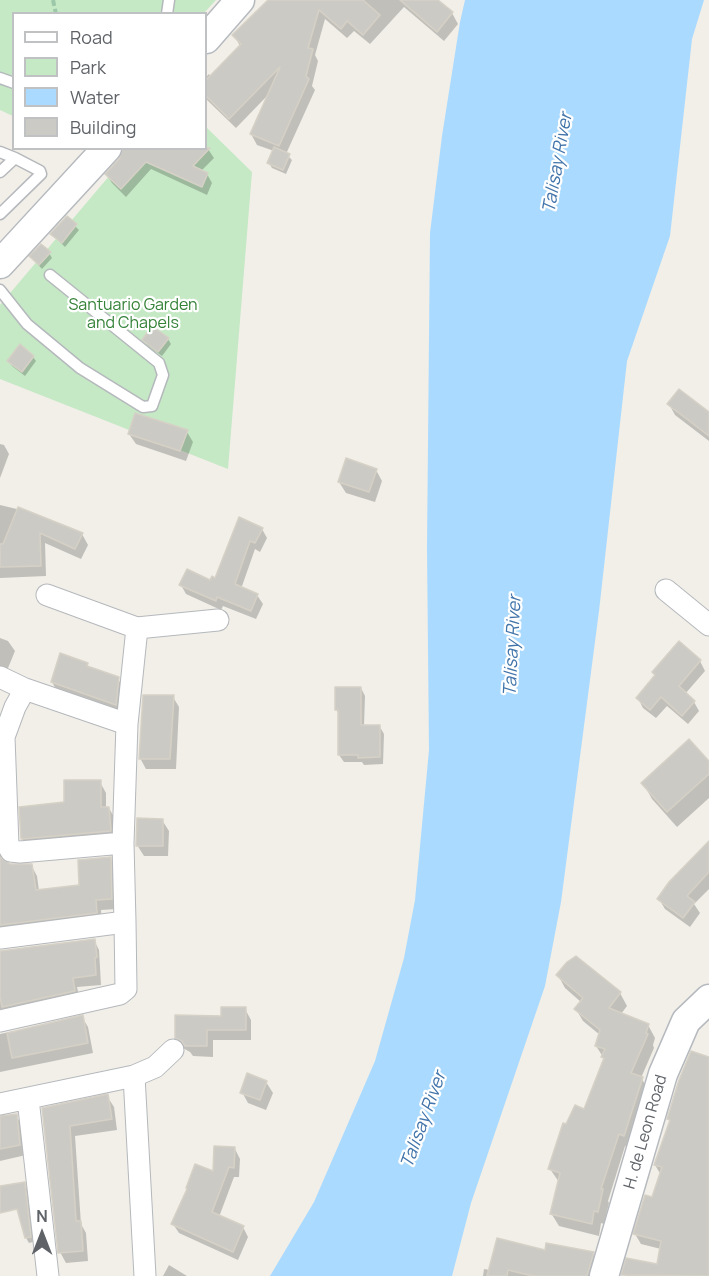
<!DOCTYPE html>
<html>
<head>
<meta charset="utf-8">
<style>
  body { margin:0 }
  #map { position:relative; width:709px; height:1276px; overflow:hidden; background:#f1efe8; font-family:Manrope,sans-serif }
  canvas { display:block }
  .legend { position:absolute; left:12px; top:12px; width:195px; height:138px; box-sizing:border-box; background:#fff; border:2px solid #bfc1c3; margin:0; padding:8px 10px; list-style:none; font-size:18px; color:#5f6368 }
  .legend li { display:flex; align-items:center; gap:12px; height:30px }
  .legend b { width:30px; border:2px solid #bfc1c3 }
  .north { position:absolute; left:12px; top:1204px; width:60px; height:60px; -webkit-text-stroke:4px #fff; paint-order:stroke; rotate:0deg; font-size:16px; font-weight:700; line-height:24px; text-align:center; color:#5f6368 }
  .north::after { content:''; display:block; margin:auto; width:21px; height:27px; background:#5f6368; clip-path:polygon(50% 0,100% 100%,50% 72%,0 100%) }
</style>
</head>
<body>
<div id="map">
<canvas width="709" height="1276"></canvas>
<ul class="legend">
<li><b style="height:8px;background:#fff"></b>Road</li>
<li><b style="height:16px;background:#c5e8c5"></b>Park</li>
<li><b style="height:16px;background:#aadaff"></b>Water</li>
<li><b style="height:16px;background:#cccac5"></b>Building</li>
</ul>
<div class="north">N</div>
</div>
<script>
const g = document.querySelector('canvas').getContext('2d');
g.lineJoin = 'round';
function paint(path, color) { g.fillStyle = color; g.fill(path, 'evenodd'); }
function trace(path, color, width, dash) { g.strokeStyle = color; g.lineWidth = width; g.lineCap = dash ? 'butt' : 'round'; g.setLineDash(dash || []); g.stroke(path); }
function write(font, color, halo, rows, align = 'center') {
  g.font = font + ' Manrope,sans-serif'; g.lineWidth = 4.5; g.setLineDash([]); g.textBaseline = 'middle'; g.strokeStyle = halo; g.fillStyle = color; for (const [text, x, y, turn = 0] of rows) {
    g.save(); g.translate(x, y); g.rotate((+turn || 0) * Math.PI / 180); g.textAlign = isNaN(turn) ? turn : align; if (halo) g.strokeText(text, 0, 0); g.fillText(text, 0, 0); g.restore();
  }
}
const green = new Path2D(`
  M0,0H216L204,13L14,14L13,116L0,110Z
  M206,127L252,172L228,469L0,379V305L132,149L206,148Z`);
const water = new Path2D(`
  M465,0H704L692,39L670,236L627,361L599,611L561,902L545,986L471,1203L452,1276H270L314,1202L375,1061L404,958L415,900L429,750L427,548L430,233L442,136L460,22Z`);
const shadow = new Path2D(`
  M270,0H436L452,13L458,24L444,41L404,7L370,44L354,31L347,38L325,19L315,55L318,61L312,86L315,90L286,154L292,160L286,174L272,168L269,163L274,151L257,145L251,134L268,95L236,128L206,99V77L209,74L211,77L240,46L234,35Z
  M206,146L214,158L201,171L207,174L212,183L207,195L151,169L126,197L112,183L107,175L122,156L206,148Z
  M67,218L79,230L65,247L52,234Z
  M49,253L52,258L42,269L31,257Z
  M168,339L171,344L162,356L147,345L144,340Z
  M33,357L36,361L25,376L12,366L9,361Z
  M669,404L709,414V441L675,415Z
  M187,432L193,442L186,461L136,444L129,434Z
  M0,444L4,445L9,454L0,478Z
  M376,470L382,481L375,502L346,493L339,482Z
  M0,505L25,511L82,534L88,545L81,559L45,543L46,576L0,578V619Z
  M240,519L262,529L267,538L260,552L255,549L241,589L257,595L263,604L256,619L223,606L221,610L186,594L181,585L211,582L216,579Z
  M0,638L8,641L15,651L6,673L0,670Z
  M700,661L705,671L685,694L694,702L699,711L688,724L667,706L656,718L643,708L638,698Z
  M87,664L90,669L118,679L124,689L122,714L58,693L52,682Z
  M361,688L365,696L364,726L380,727L384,734L383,764L364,765L362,762H344L339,755V715L336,709Z
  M173,697L179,707L176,769H146L140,758Z
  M709,764V798L677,827L652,799L643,783Z
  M100,782L106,793V809L109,808L115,819L116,842L28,849L22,839L66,803Z
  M162,820L169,831L168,856H144L137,845Z
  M0,832L2,862L9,865H31L37,876L39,891L81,886L110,858L116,869L117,909L101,910L102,923L0,938Z
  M709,843V889L694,904L700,913L690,927L665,909L659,899Z
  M94,940L99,950L101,985L77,987L80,1001L0,1010V952Z
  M558,975L620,993L627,1006L621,1014L648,1025L655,1038L653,1045L654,1048L641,1078L649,1090L630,1148L625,1146L608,1201L609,1203L604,1224L601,1223L599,1236L559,1226L551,1213L559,1182L550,1169L585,1111L605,1060L596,1046L600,1035L583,1021L576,1009L581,1002L565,988Z
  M245,1009L251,1020V1040H213V1057L193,1056L190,1052L183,1048L176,1037Z
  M82,1017L88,1027L93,1053L0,1072V1034Z
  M709,1059V1276H624L658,1266L661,1249L641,1244L635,1234L653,1198L661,1175L655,1165L671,1123L669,1119Z
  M266,1082L273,1093L266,1110L248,1103L242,1092Z
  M107,1096L114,1107L117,1130L75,1136L81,1224L86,1233L88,1261L66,1263L60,1252L44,1109Z
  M16,1115L22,1126L26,1155L0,1161V1118Z
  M235,1149L240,1159L239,1177H234L219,1217L243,1227L248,1237L238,1260L179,1233L173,1224Z
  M24,1184L27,1188L33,1242L29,1243L26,1238Z
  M546,1252L593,1254L600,1266L598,1276H483L484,1269L490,1270Z
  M169,1265L187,1276H163Z`);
const building = new Path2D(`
  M268,0H363L380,15L363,35L347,21L341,29L319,10L308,48L313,49L306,76L309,79L279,146L250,134L280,67L229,119L206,96V80L241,44L232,35Z
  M400,0H438L453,12L437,32Z
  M274,147L290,154L283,170L267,163Z
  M123,148H210L193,166L208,173L202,187L146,162L121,189L105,174L119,159Z
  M67,216L77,224L62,243L50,234Z
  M41,244L51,252L39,265L29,256Z
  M152,326L169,338L158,352L142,340Z
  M20,344L34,356L22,372L7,361Z
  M679,389L709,412V436L667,404Z
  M135,413L188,430L180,451L128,434Z
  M346,458L377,469L369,492L338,482Z
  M18,507L83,533L75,549L40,533L41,566L0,567V544H3Z
  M239,517L263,528L255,543L250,541L235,584L258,594L251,611L217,597L216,601L179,585L187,569L210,580L212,576L215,578Z
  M679,641L701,660L679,686L695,701L682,716L661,697L650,710L636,698L655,675L652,672Z
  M60,653L88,663L87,666L119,677L116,705L51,682Z
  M335,687H361V725H380V757L358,758V755H338V710H335Z
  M143,695H174L170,759H139Z
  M689,739L709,761V774L667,812L641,783Z
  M64,780H101V807H109L111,831L21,839L19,807L64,802Z
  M137,818L163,819V846H136Z
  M709,841V872L687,896L695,902L683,918L657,899L669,882Z
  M0,857L10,864H32L36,890L79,885L78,860L111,857L112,899L96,900L97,913L0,925Z
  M95,939L97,957L95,958L96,975L73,978L75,991L2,1007L0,996V951Z
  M576,956L621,992L609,1008L649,1024L646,1033L648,1034L631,1073L643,1077L624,1136L619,1134L601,1189H603L598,1212L594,1211L592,1224L550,1214L560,1173L548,1169L563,1123L566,1124L575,1105L584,1109L604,1058L601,1057L605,1049L595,1046L600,1030L574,1009L583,998L556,975L567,962Z
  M221,1007H246V1030H207V1046H185L182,1041L175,1038V1015L221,1016Z
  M83,1015L88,1043L12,1058L7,1033Z
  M691,1051L709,1057V1276L621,1275L626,1258L657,1264L661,1241L633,1234L645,1195L652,1197L662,1167L654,1165L670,1120L667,1119L679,1080Z
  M247,1073L267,1081L260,1100L240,1093Z
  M108,1094L112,1119L70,1126L76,1221H81L83,1251L58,1253L42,1108Z
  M17,1114L20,1145L0,1149V1116Z
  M214,1146L235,1147L234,1168L229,1167L212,1212L244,1226L233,1252L171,1224L187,1189L186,1188L195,1164L213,1171Z
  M25,1182L31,1237L25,1238L17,1209L0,1213V1186Z
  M497,1238L545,1250L546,1243L594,1252L587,1276H533L508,1270L507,1276H487Z`);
const path = new Path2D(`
  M53,0L56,14`);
const lane = new Path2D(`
  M167,14L169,0
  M0,78L14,83
  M0,152L15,158L0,172
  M0,214L41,174L40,171L15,158
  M0,290L27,324L80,368L143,407L152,406L163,375L159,363L50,275`);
const street = new Path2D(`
  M666,590L709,625
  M137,628L218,620
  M0,677L25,689L127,724
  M25,689L15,707L4,737L8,846L11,851L20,852L123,843L127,724L137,628L47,595
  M0,938L125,922L123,843
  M0,1021L120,994L126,989L125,922
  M134,1076L155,1067L173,1050
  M28,1099L48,1276
  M0,1104L134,1076L145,1276`);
const secondary = new Path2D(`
  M206,39L240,0
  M0,264L107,148
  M604,1276L663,1074L686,1021L709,999`);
const parkNames = [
  ["Santuario Garden",133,306],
  ["and Chapels",133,324]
];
const streetNames = [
  ["H. de Leon Road",646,1132,-74]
];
const waterNames = [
  ["Talisay River",558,163,-80],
  ["Talisay River",513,646,-87],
  ["Talisay River",424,1120,-70]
];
paint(green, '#c5e8c5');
paint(water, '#aadaff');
paint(shadow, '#0003');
paint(building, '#cccac5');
trace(building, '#d6d1c6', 1.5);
trace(lane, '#b5b8bc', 13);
trace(street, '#b5b8bc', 23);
trace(secondary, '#b6babf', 31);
trace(path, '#9cc7a9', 4, [6, 3]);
trace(lane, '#fff', 10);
trace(street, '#fff', 21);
trace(secondary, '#fff', 28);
write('16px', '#348238', '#fff', parkNames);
write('16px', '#5f6368', '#fff', streetNames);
write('italic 18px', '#4174aa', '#fff', waterNames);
</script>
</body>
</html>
